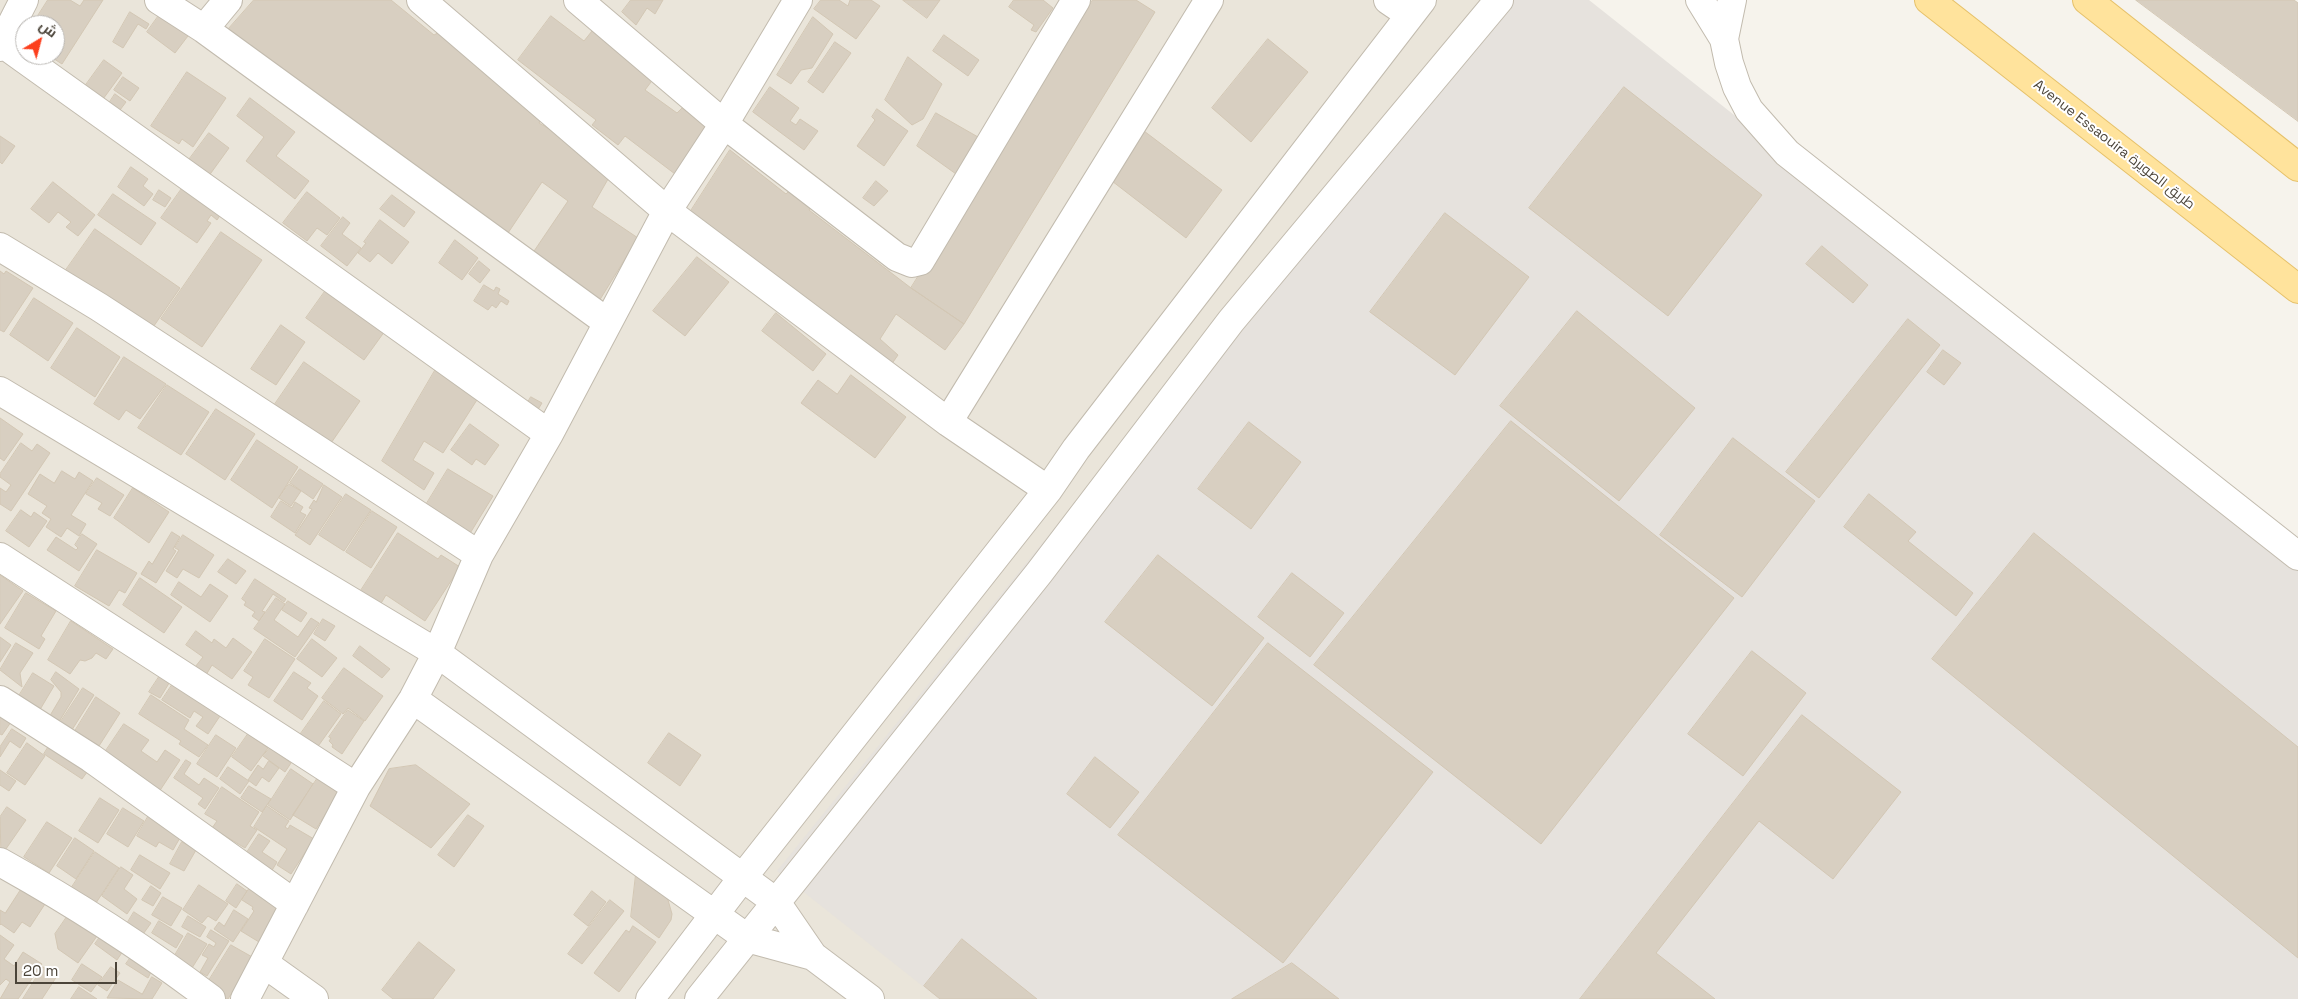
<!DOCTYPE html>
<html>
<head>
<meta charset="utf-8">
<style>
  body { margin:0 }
  #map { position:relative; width:2298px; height:999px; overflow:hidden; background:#f6f3ec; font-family:"Space Grotesk",Cairo,sans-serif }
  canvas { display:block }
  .north { position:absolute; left:15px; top:15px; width:50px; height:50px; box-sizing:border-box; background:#fff; border:1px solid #b7b4b0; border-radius:50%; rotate:37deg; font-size:14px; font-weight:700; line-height:20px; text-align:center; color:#4b4439 }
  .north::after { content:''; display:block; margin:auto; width:18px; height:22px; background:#fc3f1d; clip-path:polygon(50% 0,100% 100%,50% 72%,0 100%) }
  .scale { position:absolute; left:15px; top:962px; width:102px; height:22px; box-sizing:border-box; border:2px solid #4b4439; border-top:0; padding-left:6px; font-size:15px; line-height:18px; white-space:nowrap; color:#4b4439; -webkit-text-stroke:4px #fff; paint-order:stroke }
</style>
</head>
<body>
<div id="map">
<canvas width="2298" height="999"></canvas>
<div class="north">ش</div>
<div class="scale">20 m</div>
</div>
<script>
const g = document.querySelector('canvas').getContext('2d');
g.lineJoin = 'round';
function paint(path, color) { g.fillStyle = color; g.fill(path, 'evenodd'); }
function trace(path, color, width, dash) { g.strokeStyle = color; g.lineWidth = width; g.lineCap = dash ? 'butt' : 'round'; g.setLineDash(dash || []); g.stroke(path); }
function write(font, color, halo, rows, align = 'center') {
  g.font = font + ' "Space Grotesk",Cairo,sans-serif'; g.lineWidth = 4; g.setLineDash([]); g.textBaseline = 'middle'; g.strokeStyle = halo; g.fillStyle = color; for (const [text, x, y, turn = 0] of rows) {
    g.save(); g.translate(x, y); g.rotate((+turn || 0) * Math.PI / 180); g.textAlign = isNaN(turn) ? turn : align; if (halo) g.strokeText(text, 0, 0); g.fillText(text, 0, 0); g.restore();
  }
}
const residential = new Path2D(`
  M0,0H1563L940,999H0ZM25,25H55V55H25Z`);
const industrial = new Path2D(`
  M1482,0H1589L2298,562V999H939L777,871Z`);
const building = new Path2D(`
  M48,0H70L80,6L84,0H103L62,64L48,55H55V25H32Z
  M254,0H391L434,35L445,29L547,109L539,123L615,167L592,207L638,238L596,306L528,260L568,201L542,182L506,236L225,33Z
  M631,0H663L655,14L647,8L636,25L622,12Z
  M821,0H839L848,6L850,0H871L880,6L856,39L814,9Z
  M903,0H940L927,18Z
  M1014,0H1043L1053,8L1036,32L1031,30L1034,25L1009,7Z
  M1093,0H1136L1155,12L964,324L911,288Z
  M2136,0H2294L2298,3V121Z
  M165,7L194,28L175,53L147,32Z
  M130,12L149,24L146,29L138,24L123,48L113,42Z
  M551,16L584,41L592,31L654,78L645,90L677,113L682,108L709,129L675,174L625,136L618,145L592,125L596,120L518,60Z
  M813,17L833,34L812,68L801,70L791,84L777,75Z
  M944,35L979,60L968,76L933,51Z
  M1268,39L1308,72L1251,142L1212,108Z
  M835,42L851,53L823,93L808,82Z
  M908,57L942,84L923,119L912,125L885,100Z
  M104,60L122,73L98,106L80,93Z
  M187,72L226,98L193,147L182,139L179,144L151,126Z
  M123,77L139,88L130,101L114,90Z
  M770,87L799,108L790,121L796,125L800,119L818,131L804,150L753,112Z
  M1624,87L1762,195L1668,316L1529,208Z
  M115,94L126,102L114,118L104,111Z
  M250,98L295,132L276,156L309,181L295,199L246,161L264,137L237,116Z
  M877,109L908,131L884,166L857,146L875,120L872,117Z
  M936,113L978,137L956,174L917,146Z
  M1144,131L1222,190L1186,238L1108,178Z
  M209,133L229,148L203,184L182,169Z
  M0,136L15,146L2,164L0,162Z
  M730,150L786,194L793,187L813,202L809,210L911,288L964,324L945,350L896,314L880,339L898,355L891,365L687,217Z
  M131,167L148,179L143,186L153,194L144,206L118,187Z
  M876,181L888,191L874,206L863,198Z
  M53,182L95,215L78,236L66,227L71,222L58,212L49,223L31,209Z
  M183,187L221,214L217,220L211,215L207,221L211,223L197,243L161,218Z
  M159,190L171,198L165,207L153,200Z
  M307,192L340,218L327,235L317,228L307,241L283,223Z
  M113,194L156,223L141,245L98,215Z
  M392,195L415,212L404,227L380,209Z
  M1445,213L1529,277L1455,375L1370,312Z
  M343,217L350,223L342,234L361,248L347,266L321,246Z
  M380,220L409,242L392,264L378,253L370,262L358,253L366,243L364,242Z
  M95,229L180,288L147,336L61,277Z
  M221,232L262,260L202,347L161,319Z
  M455,240L478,258L462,280L439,263Z
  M1822,246L1868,285L1853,303L1806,264Z
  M697,257L729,282L685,336L653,311Z
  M479,261L490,270L480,283L469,274Z
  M0,271L4,274L6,271L33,288L4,332L0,330Z
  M331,283L390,324L364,360L306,318Z
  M484,285L494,291L496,287L500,289L498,294L509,301L507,305L501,301L496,308L492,305L488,310L474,301Z
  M34,298L73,323L48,361L10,335Z
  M1577,311L1695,408L1619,501L1500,406Z
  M776,313L826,354L813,371L762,331Z
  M1908,319L1940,345L1819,498L1786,472Z
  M281,325L305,342L276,385L251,369Z
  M77,328L120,357L95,397L51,368Z
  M1943,350L1961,363L1944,385L1927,372Z
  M124,357L166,384L140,419L126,410L119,420L94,404Z
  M304,362L360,401L329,446L273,407Z
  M440,362L482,392L443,453L424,441L413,460L434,473L424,490L382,461Z
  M851,375L906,417L875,458L801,403L818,380L837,394Z
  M167,385L209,412L181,455L138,428Z
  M531,397L542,403L534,416L524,409Z
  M216,409L255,434L225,480L186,454Z
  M0,418L23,434L4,461L0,458Z
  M1511,421L1734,598L1541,844L1314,665Z
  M1249,422L1301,462L1251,529L1198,489Z
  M470,424L499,445L485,465L476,459L472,465L451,450Z
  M1733,438L1815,501L1742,597L1660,535Z
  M257,440L298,467L272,508L231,480Z
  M21,443L32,451L37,444L50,453L11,511L0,504V488L6,492L11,485L0,477V474Z
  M300,469L323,484L313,499L290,483Z
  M448,469L493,496L469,535L424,508Z
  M62,471L75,479L79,472L93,481L71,515L86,524L79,536L67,528L61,537L46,527L51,519L42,513L47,506L28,494L40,474L54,483Z
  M97,478L124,495L110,516L98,509L102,503L86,494Z
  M289,484L301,491L291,506L279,498Z
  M324,485L342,497L310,545L295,535L312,509L309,508L314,500L316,502Z
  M133,488L169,512L149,543L114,518Z
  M346,494L371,510L344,551L319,535Z
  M1869,494L1916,532L1908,541L1973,593L1956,616L1844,527Z
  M281,501L292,508L295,502L303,507L300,512L306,515L295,533L271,517Z
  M21,510L31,517L34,512L47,521L29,547L6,531Z
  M372,511L397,527L371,568L346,552Z
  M172,532L180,537L173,549L176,551L156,583L141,574L149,561L152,564Z
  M398,533L438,559L441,555L460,567L425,621L386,595L380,605L360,592Z
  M2034,533L2298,747V958L1932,659Z
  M82,534L97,544L79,571L47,550L56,537L76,550L78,548L75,545Z
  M183,535L214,555L199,578L183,569L177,578L166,571L179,550L175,548Z
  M97,550L137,573L125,593L119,590L109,606L75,586Z
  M1158,555L1264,638L1212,706L1105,622Z
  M228,559L246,571L236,584L218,572Z
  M1292,573L1344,613L1310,657L1258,617Z
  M0,575L23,591L0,624Z
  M140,578L182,607L164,633L123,605Z
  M255,579L286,599L284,602L273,594L262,611L265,612L259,621L252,616L255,612L244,605L246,602L242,599Z
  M179,582L201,597L210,584L228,596L210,622L171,595Z
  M26,593L56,611L41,636L45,639L39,649L5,628Z
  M276,598L285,604L274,620L298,637L311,618L319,623L295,657L254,629Z
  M288,601L307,613L301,622L282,610Z
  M323,619L335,626L325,641L314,634Z
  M71,621L113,649L106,659L96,653L92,658L85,661L80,660L70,674L48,660Z
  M196,631L212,643L214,639L226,648L233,638L252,652L232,679L212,665L206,675L195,667L203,657L186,645Z
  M0,637L11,645L0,662Z
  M265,639L295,659L269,698L248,685L253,677L244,671Z
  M312,639L337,658L322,677L297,659Z
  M16,643L33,653L20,673L22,687L0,670Z
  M1268,643L1433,772L1283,963L1118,835Z
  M360,646L390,669L382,678L353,656Z
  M1752,651L1806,693L1743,776L1688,734Z
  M165,668L174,675L160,698L149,692Z
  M344,668L383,696L365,721L348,708L343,714L322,698Z
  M56,672L79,689L57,725L48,719L61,697V692L51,680Z
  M294,672L311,683L307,688L318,696L302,720L274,701Z
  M33,673L54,686L35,718L14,704Z
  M174,682L222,713L208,734L196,726L203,717L194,711L190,718L162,700Z
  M83,688L94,695L70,733L58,726Z
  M151,695L189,720L184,729L208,745L199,757L179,744L181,741L139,714Z
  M96,697L120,713L99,746L75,731Z
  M324,701L341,714L314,752L297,739Z
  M348,710L364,721L342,754L332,747L333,745L329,741L331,738L329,737Z
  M0,714L11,722L2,735L0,734Z
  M1802,715L1901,792L1833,879L1759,821L1656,953L1715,999H1580Z
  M124,724L149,740L141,751L157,762L165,750L180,760L155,798L99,761Z
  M12,729L26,738L20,748L10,741L0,757V747Z
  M669,733L701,755L680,786L648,763Z
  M248,734L268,748L251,771L232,757Z
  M216,735L236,748L217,777L197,764Z
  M54,738L93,764L82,779L44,754Z
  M27,743L45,756L25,785L7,773Z
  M270,748L291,763L285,772L263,756Z
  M1095,757L1139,792L1110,828L1067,794Z
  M186,760L191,763L184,774L199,785L204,778L219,788L205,809L198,804L203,798L174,778Z
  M269,761L279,768L269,782L262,777L256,786L248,780L258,765L263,769Z
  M416,765L470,804L431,848L370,806L389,769Z
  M228,767L249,781L240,794L220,779Z
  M291,769L313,784L290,820L268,805Z
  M0,770L16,781L9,791L0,785Z
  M317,779L339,793L316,829L293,815Z
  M249,786L271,799L262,812L241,798Z
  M222,787L259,812L250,826L257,830L245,848L212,828L217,821L205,814Z
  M100,798L119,810L98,843L79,831Z
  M267,806L289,821L285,827L288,829L290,825L314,839L291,874L277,865L287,849L254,827Z
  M7,807L26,820L1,856L0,817Z
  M123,808L144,821L128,847L107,834Z
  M149,815L181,836L173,850L159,842L156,847L137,836Z
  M468,815L484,826L454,867L438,855Z
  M47,822L72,838L49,873L24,857Z
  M259,834L270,841L262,852L277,862L268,877L242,860Z
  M75,838L94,851L76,879L57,866Z
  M182,842L196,850L184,871L170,864Z
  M95,852L119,868L94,906L70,890Z
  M140,855L170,873L160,889L131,870Z
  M121,867L133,875L124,889L137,899L127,914L102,896Z
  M636,874L662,893L668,900L672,914L671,920L659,938L631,917Z
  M237,884L247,891L236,908L226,901Z
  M199,885L228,904L216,921L208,916L202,923L183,910Z
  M151,886L161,893L153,906L142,900Z
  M22,888L45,904L30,927L22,922L14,933L1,924L0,925V910L5,913Z
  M249,889L281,908L259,942L241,931L254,911L252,909L253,907L242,900Z
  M592,891L606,902L588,926L574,915Z
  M163,897L182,908L171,926L152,915Z
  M610,900L624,911L582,964L568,954Z
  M73,908L102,929L78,963L58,949L55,934Z
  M234,910L248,919L233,942L214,929L219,922L224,926Z
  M134,912L151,923L141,937L125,927Z
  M188,916L206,927L200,937L182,927Z
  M159,921L183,936L176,948L152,933Z
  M633,926L656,942L619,992L594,973L626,930L629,932Z
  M211,930L229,941L207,976L200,972L208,958L202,955L209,944L214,947L216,943L207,937Z
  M188,933L207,944L192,968L174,957Z
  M0,935L14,945L4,959L14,966L23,952L42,964L18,999H0L10,982L6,979L0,985Z
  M100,937L115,948L116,946L123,951L117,960L95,944Z
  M962,939L1037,999H940L924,986Z
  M419,942L455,970L433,999H393L382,990Z
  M231,945L254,958L228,999H219L203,990Z
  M131,957L152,970L148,978L126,964Z
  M1292,963L1339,999H1232Z
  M82,964L102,977L91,992L72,980Z
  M43,967L57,976L42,999H23Z
  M111,967L120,973L107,991L98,985Z
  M152,977L162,983L152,999L107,998L118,980L142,994Z
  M79,987L97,999H71Z`);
const minor = new Path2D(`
  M159,0L204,29L607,322
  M421,0L667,211L948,422L1048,490
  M578,0L724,124L897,257L912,263L920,261L1076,0
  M1388,0L1410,15
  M1700,0L1724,39L1729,63L1737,87L1749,110L1787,153L2298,556
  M204,29L228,0
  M1724,39L1732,0
  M2,43L24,0
  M0,47L2,43L23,58L549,434
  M0,247L99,307L479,555
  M0,391L437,653L776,902L813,956L747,938L413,699
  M948,422L1209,0
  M0,557L356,787
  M0,700L91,758L295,904
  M0,862C74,903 144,948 211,999
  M813,956L870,999
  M265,964L314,999
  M245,999L356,787L413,699L437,653L479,555L549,434L667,211L724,124L798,0
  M650,999L743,877L1048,490L1076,449L1422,0
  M699,999L1039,573L1231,321L1499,0`);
const major = new Path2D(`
  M1929,0L2298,289
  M2087,0L2298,167`);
const streetNames = [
  ["Avenue Essaouira طريق الصويرة",2114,145,38]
];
paint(residential, '#eae5da');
paint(industrial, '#e6e2dd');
paint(building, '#d8cfc1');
trace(building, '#d3c7b4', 1);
trace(minor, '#c2bbae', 30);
trace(major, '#e6c16a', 30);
trace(minor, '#fff', 28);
trace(major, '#ffe39c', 28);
write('14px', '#4b4439', '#fff', streetNames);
</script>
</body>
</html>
